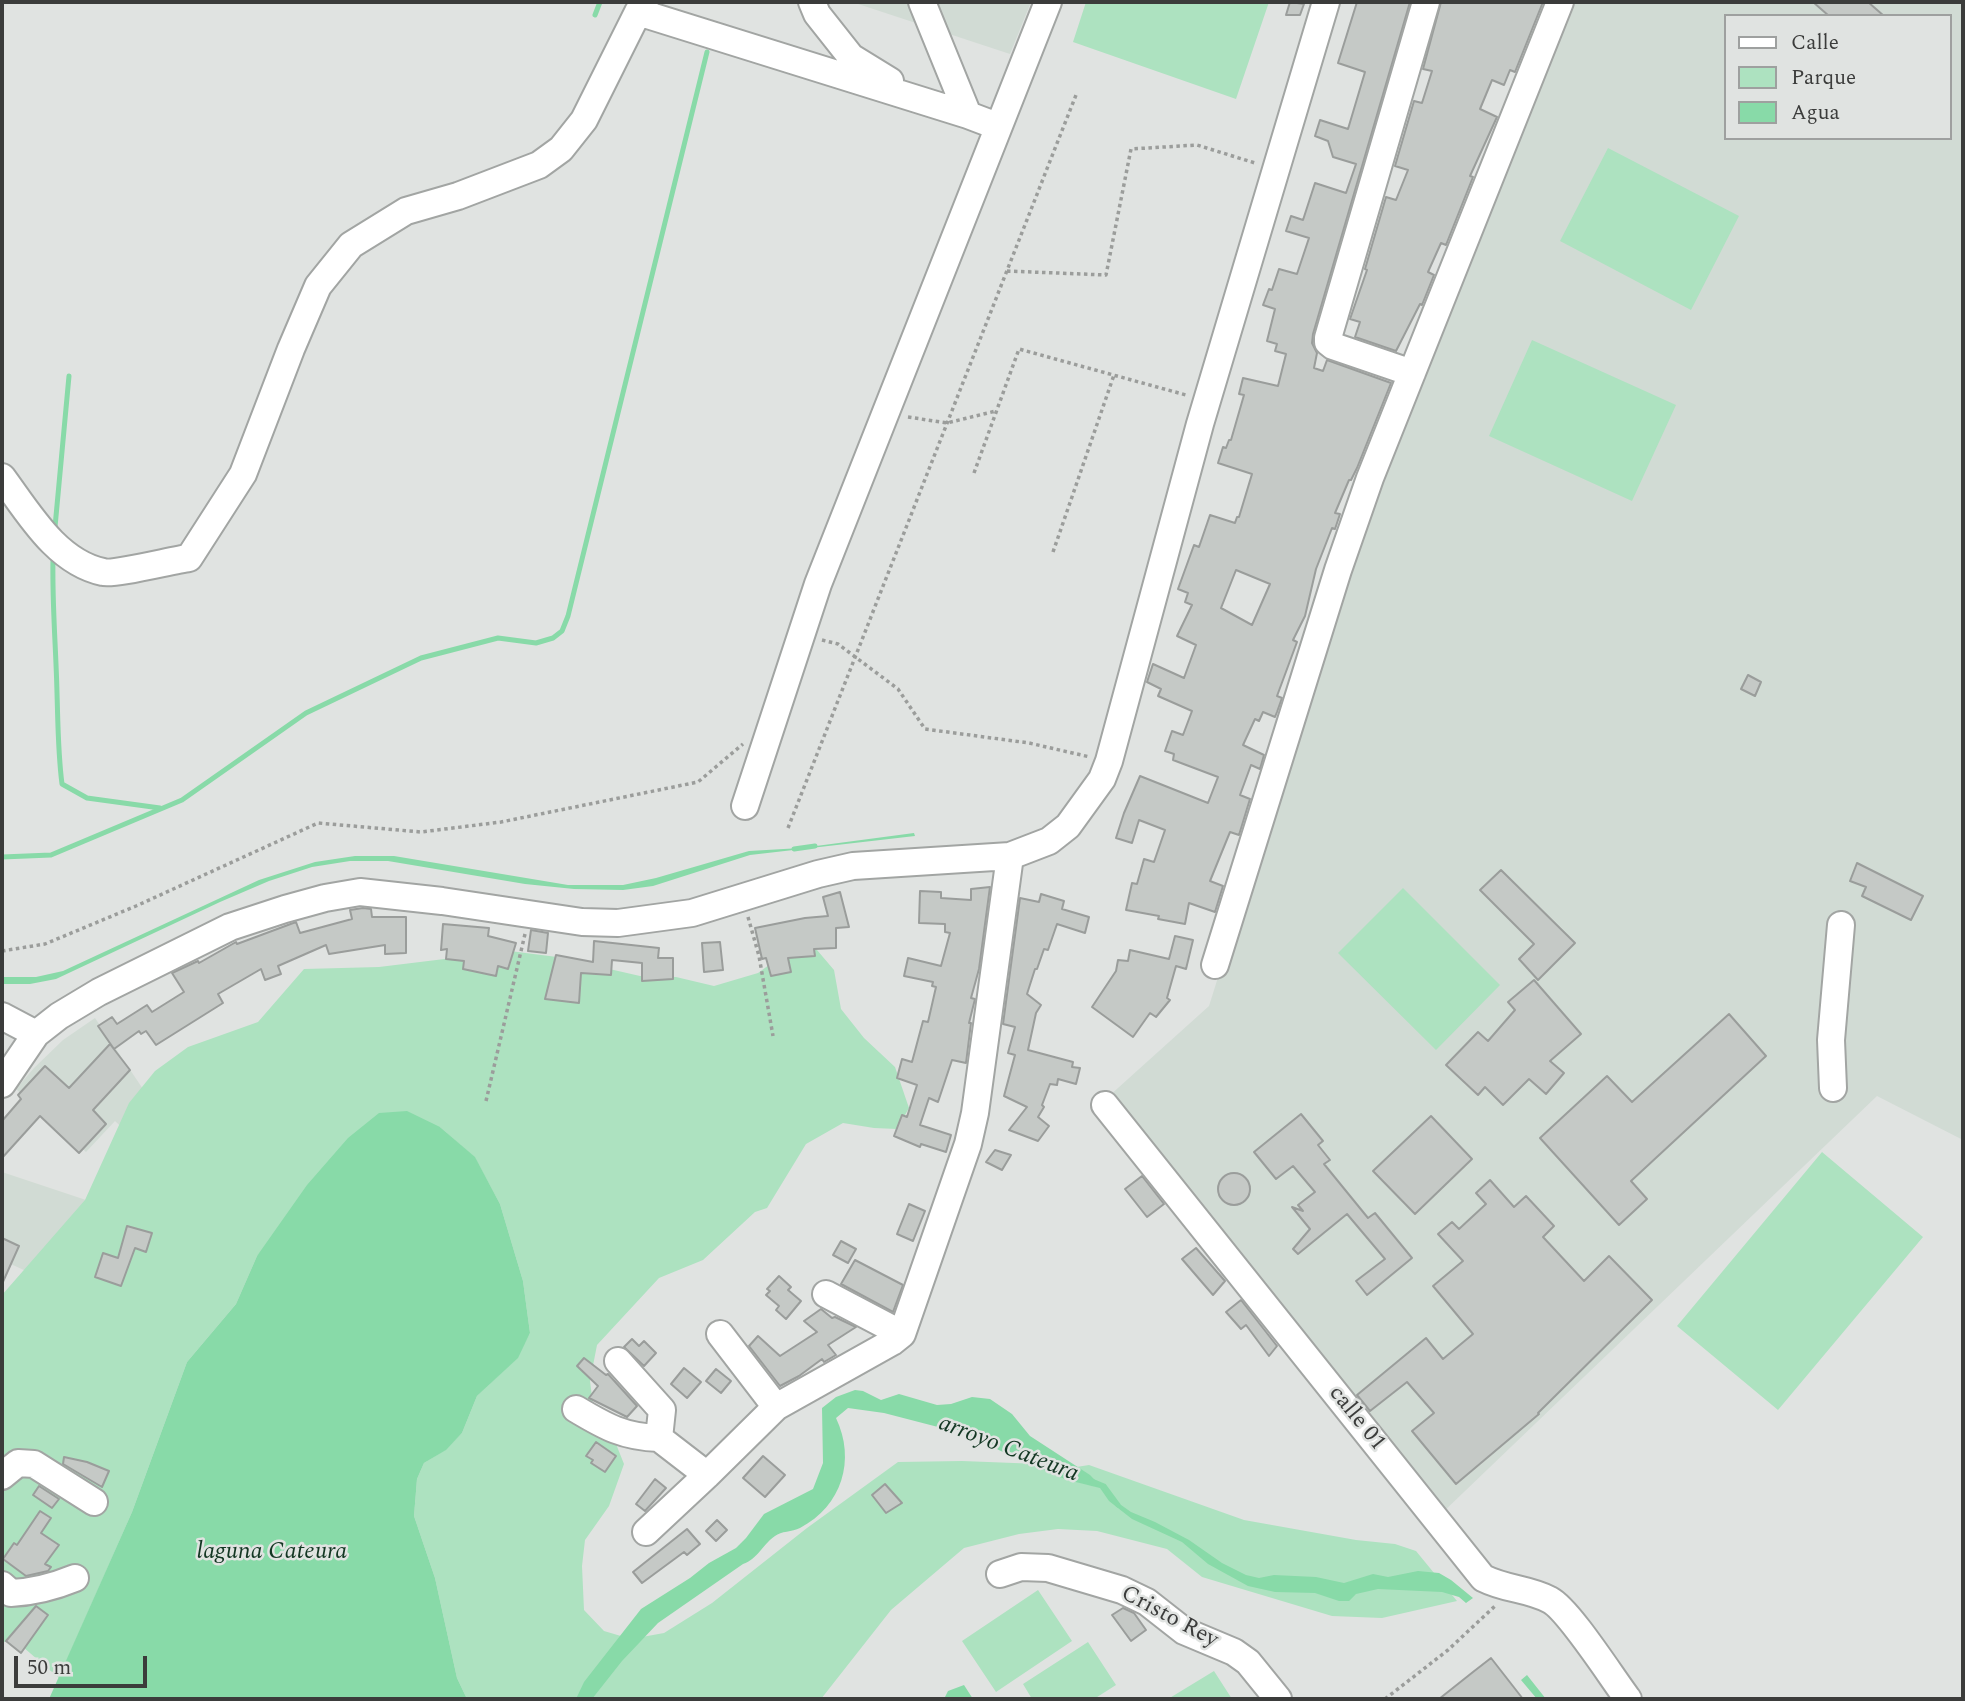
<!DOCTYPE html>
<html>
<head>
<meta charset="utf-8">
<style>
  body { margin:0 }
  #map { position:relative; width:1965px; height:1701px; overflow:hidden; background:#e0e3e1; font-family:Spectral,serif }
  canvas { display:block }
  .frame { position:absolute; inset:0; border:4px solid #3b3c3b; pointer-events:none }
  .legend { position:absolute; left:1724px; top:14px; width:228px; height:126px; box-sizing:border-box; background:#e0e3e1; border:2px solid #9ea09f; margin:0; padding:9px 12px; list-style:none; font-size:21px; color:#3b3c3b }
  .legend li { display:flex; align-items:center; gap:14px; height:35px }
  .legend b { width:35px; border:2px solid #9ea09f }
  .scale { position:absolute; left:14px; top:1656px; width:133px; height:32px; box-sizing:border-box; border:4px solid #3b3c3b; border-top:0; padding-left:9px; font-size:21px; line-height:24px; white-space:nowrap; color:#3b3c3b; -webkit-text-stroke:5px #e0e3e1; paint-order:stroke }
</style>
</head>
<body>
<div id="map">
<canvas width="1965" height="1701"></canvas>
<div class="frame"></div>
<ul class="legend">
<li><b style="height:9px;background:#fff"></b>Calle</li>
<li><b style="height:19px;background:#ade2c0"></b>Parque</li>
<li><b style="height:19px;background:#88daa8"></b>Agua</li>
</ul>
<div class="scale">50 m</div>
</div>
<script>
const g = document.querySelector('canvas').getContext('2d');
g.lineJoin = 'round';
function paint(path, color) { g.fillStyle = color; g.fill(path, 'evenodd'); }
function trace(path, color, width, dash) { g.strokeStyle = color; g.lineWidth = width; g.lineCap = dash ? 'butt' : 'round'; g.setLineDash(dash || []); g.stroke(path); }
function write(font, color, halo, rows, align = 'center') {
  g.font = font + ' Spectral,serif'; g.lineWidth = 5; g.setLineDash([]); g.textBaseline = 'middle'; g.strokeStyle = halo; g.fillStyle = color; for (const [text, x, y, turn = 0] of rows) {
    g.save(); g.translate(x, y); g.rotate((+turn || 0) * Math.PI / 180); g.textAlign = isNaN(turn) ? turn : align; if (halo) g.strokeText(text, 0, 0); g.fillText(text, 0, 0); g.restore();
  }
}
const built = new Path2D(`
  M852,2H1031L1010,54Z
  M1576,2H1963V1140L1877,1096L1440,1515L1108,1097L1209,1006L1378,468ZM1725,16H1949V138H1725Z
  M95,1018L164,1120L136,1141L115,1121L86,1152L16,1089L34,1068L63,1040Z
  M2,1172L146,1220L148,1327L2,1260Z`);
const green = new Path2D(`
  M1086,2H1269L1236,99L1073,42Z
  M1608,148L1739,216L1691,310L1560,241Z
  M1532,340L1676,405L1632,501L1489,436Z
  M1403,888L1500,985L1436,1050L1338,953Z
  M795,946L817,950L834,970L841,1009L864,1038L895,1067L909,1108L897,1129L874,1128L843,1123L806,1144L767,1208L755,1212L703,1260L659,1278L597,1345L590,1381L595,1421L616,1444L624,1464L609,1506L585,1540L582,1566L584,1610L604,1631L631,1639L664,1633L712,1603L807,1528L898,1462L962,1461L1040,1464L1064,1469L1089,1465L1244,1520L1356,1540L1395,1544L1416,1551L1457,1601L1382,1618L1332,1616L1202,1577L1167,1549L1097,1531L1058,1529L1019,1534L964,1548L891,1610L821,1699H467L457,1678L435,1578L414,1516L417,1479L424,1463L445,1450L462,1433L477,1396L517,1358L530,1333L523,1281L500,1204L475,1158L440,1127L257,1256L236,1304L187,1362L132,1512L59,1678L16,1641L2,1642V1295L85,1200L129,1103L155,1071L188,1047L258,1022L304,969L379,967L510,951L557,957L640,976L676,977L714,986L758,973Z
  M1822,1152L1923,1237L1778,1410L1677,1326Z
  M1038,1590L1072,1641L996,1692L962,1641Z
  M1088,1642L1116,1685L1094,1699H1032L1023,1684Z
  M1214,1671L1232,1699H1168Z`);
const water = new Path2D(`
  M914,833L915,836L750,855L653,886L623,890L574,889L525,884L388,861H350L312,867L269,881L220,902L56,979L30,984H2V977H36L63,971L259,880L315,862L355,856H394L568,885H623L656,878L749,851L801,848Z
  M407,1111L440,1127L475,1157L500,1204L523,1281L530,1333L518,1358L477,1396L462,1433L446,1450L424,1463L417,1479L414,1516L435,1578L457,1678L467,1699H49L132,1512L187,1362L236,1304L257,1256L307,1185L348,1138L379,1113Z
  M855,1390L863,1391L881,1400L899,1394L937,1405L951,1404L972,1397L990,1399L1012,1414L1030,1436L1090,1475L1114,1500L1131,1512L1155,1522L1189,1540L1222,1563L1246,1575L1259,1578L1274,1575L1316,1577L1344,1583L1373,1574L1388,1577L1418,1571L1439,1573L1451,1580L1473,1598L1466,1603L1459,1597L1442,1592L1378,1589L1356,1594L1349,1601H1339L1315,1593L1275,1592L1248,1586L1208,1564L1182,1542L1132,1519L1109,1501L1100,1488C1080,1483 1039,1475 1030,1457L1005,1453L954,1428L938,1427L884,1413L848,1408L836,1418C856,1460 842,1506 800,1528C792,1532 781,1531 775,1536C762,1545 758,1559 743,1564L658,1623L622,1661L592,1699H576L584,1682L641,1609L690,1578L709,1563L736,1548L746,1538L764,1514L813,1489L823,1463L822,1408L836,1397Z
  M1527,1675L1546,1699H1537L1521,1680Z
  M964,1685L973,1699H944L948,1691Z`);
const stream = new Path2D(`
  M595,15L600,2
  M55,527L69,376
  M53,559C52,604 56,648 57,693C58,725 58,753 62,784L87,798L160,808
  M794,849L815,846
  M2,857L51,855L182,800L306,713L421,658L498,638L536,643L553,638L562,631L568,616L707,52
  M1092,1481L1104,1486L1118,1505`);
const building = new Path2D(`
  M1290,2L1304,4L1300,15H1286Z
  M1357,2H1410L1313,334L1312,343L1317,353L1314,368L1323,371L1327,360L1391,383L1357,468L1351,480H1349L1335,513L1340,514L1335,529L1332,528L1316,569L1305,616L1293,640L1297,642L1277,696L1282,698L1277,712L1275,717L1263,712L1259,721L1255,719L1243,745L1264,755L1260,769L1251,765L1240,795L1250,799L1239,835L1230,832L1210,881L1223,886L1215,912L1189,903L1185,924L1158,919L1159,916L1126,910L1132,883L1137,884L1144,859L1154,862L1165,830L1139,820L1132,843L1116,838L1124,813L1140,776L1208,803L1218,777L1173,760L1174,754L1165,751L1172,731L1183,735L1192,711L1158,696L1161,689L1147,682L1153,664L1184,678L1196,645L1177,636L1192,605L1185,602L1188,593L1178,589L1194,545L1199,547L1210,515L1235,523L1237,517H1239L1252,474L1218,463L1223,447L1226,448L1229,440H1231L1244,395L1239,394L1243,378L1278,386L1286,354L1275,351L1277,344L1267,341L1275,309L1263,305L1269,289L1272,290L1279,269L1297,274L1309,238L1286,231L1291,216L1303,220L1315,183L1346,193L1356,164L1333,157L1328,141L1315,136L1320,120L1348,129L1365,72L1338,63ZM1236,570L1270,584L1252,625L1221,608Z
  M1441,2H1543L1515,72L1510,70L1504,85L1492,80L1480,109L1497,117L1470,176L1473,177L1446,245L1441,243L1428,272L1434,275L1422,305L1420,304L1396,351L1355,337L1360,322L1350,319L1367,270L1365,269L1386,197L1396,200L1408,170L1395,166L1414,101L1422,103L1432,71L1423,69Z
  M1813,2H1868L1884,16H1829Z
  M1748,675L1761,682L1755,696L1741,689Z
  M1857,863L1923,896L1911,920L1862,896L1866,887L1850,881Z
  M1501,870L1575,943L1538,980L1519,959L1534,944L1480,890Z
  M990,887L979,969L971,998L975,999L969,1023H971L966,1063L952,1060L938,1102L929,1098L920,1125L951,1135L946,1152L921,1144L920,1147L894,1136L902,1115L907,1117L917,1085L897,1078L902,1059L912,1062L923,1021L928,1022L936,987L932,986L933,982L904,976L908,958L941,966L950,933L945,932V924L919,923L920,891L941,892V898L971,900V889Z
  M840,892L849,927L836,928V948L814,949L815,956L788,958L791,972L771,976L766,958L762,959L755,928L805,918L828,916L823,897Z
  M1041,894L1064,901L1062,909L1089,917L1085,933L1057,924L1048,950L1044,949L1037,969H1035L1027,994L1041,1005L1036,1013L1028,1050L1073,1062L1072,1067L1080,1068L1076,1084L1058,1079L1057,1085L1050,1084L1042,1105L1044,1107L1038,1117L1049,1126L1038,1141L1009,1130L1027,1107L1004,1096L1015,1055L1008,1053L1015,1027L1003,1024L1020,898L1039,902Z
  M363,908L371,909L372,917H406V953L385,954V945L329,954L326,945L278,966L281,974L265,980L261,969L218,994L223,1003L156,1045L146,1031L141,1034L139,1031L114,1049L98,1026L112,1017L117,1024L147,1005L152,1012L184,992L172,973L198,961L199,963L236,942L237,944L296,922L300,933L352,919L350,910Z
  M443,924L489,928L488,936L516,943L508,969L498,966L496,976L463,969L464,961L446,959L447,949L441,950Z
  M531,930L548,933L546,953L528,951Z
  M1175,936L1193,940L1186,969L1176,966L1167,998L1170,1000L1156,1017L1150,1013L1133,1037L1092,1007L1116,971L1118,960L1128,961L1130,950L1169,959Z
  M594,941L659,948L658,958H673V979L642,981V963L612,960L611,975L581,973L579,1003L545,999L556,955L593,962Z
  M720,942L723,970L704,972L702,943Z
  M1534,980L1581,1034L1550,1061L1564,1073L1546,1094L1529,1079L1503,1105L1485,1087L1478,1095L1446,1065L1478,1032L1488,1041L1515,1010L1508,1002Z
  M1729,1014L1766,1056L1631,1181L1647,1199L1619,1225L1540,1138L1607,1076L1632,1102Z
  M110,1044L130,1070L93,1110L106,1124L79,1153L40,1116L2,1158V1121L21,1099L18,1095L45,1066L69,1088Z
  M1301,1114L1323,1141L1318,1145L1330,1160L1324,1164L1368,1218L1375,1213L1412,1258L1367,1295L1356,1281L1385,1259L1347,1214L1298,1254L1293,1249L1310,1229L1292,1207L1303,1211L1298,1205L1315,1192L1293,1166L1276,1179L1254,1152Z
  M1431,1116L1472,1159L1415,1214L1373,1171Z
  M995,1150L1011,1155L1002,1170L986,1162Z
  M1218 1189a16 16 0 1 1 32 0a16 16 0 1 1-32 0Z
  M1142,1176L1164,1204L1147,1217L1125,1189Z
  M1490,1180L1514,1207L1526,1196L1554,1226L1543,1237L1584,1281L1609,1256L1652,1300L1538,1413L1539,1414L1456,1484L1412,1431L1434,1413L1407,1382L1370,1411L1357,1395L1426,1338L1443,1359L1473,1334L1433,1286L1463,1261L1438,1234L1452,1222L1459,1229L1486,1204L1476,1193Z
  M909,1204L925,1211L913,1241L897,1234Z
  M127,1226L152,1233L146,1252L135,1248L121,1286L95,1277L103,1253L118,1258Z
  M2,1238L19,1246L2,1284Z
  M841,1241L856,1249L848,1263L833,1255Z
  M1196,1248L1225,1281L1213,1295L1182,1259Z
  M855,1260L903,1285L893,1312L841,1284Z
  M779,1276L791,1287L788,1290L801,1301L786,1319L776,1310L779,1306L766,1295L770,1291L767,1289Z
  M1241,1300L1277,1346L1269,1356L1246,1325L1241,1329L1226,1312Z
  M821,1309L832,1318L835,1317L856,1327L828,1345L836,1355L824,1362L822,1359L799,1376L780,1386L749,1346L758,1336L780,1356L817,1332L804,1321Z
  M632,1339L639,1346L644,1341L656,1353L644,1366L624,1347Z
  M584,1358L606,1375L608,1374L637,1406L627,1417L589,1398L598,1386L577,1366Z
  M684,1368L701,1382L687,1398L671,1384Z
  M716,1369L731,1381L721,1393L706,1381Z
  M596,1442L616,1456L605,1472L591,1463L593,1460L586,1456Z
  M763,1456L785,1475L765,1497L743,1478Z
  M64,1457L87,1462L109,1471L102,1487L63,1464Z
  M655,1479L666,1488L645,1511L636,1504Z
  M885,1484L902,1503L886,1513L872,1495Z
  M39,1486L59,1499L52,1508L33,1495Z
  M40,1511L51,1518L41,1533L59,1545L45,1564L51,1567L48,1571L26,1576L3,1559L14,1543L17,1545Z
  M717,1520L727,1530L716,1541L706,1531Z
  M687,1529L700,1544L687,1555L684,1552L642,1583L633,1572Z
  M36,1606L48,1615L21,1653L6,1641Z
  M1123,1608L1134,1613L1146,1630L1131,1641L1112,1615Z
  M1491,1658L1523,1699H1439L1473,1672Z`);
const path = new Path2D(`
  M1007,271L1106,275L1131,149L1197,145L1255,163
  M908,417L947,423L996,411
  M974,473L1019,349L1186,395
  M1053,552L1114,375
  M822,640L838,644L898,689L925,729L1029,743L1090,757
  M788,828L1076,95
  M748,917L759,956L773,1036
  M2,951L45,944L136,906L318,823L421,832L501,822L698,782L743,744
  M486,1101L525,934
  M1385,1699L1448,1650L1495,1606`);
const minor = new Path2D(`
  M812,2L817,14L851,57L890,81
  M922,2L968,115
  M638,12L968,115L997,126
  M1412,373L1333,346L1328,342V338L1426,2
  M2,477C28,512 56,562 103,572C114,575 173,560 189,558L243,474L291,349L318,286L351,245L406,211L458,196L539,165L561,149L584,120L638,12L645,2
  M745,806L818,584L1048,2
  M1215,965L1338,570L1370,478L1560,2
  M2,1016L36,1034
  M2,1084L36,1034L59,1016L99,992L230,927L285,909L325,898L360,892L442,901L582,922L618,923L692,913L818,874L853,866L1010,856L1049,841L1068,826L1102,779L1109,761L1200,424L1326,2
  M1833,1088L1831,1040L1841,925
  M1105,1105L1483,1578C1507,1590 1527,1588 1550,1600C1569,1610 1612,1678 1628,1699
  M826,1294L902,1334
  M720,1334L776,1407
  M618,1361L662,1410L659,1438L707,1475
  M576,1409C606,1427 624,1437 659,1438
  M2,1476L18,1463L34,1464L94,1502
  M646,1532L707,1475L776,1407L892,1342L902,1334L968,1144L975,1113L1010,856
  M1000,1574L1021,1567L1048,1568L1122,1590L1147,1602L1184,1631L1234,1652L1248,1662L1278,1699
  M2,1585L11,1593C34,1592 53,1587 75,1578`);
const streetNames = [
  ["calle 01",1356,1419,51],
  ["Cristo Rey",1169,1618,28]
];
const waterNames = [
  ["arroyo Cateura",1008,1450,21],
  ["laguna Cateura",272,1553]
];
paint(built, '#d1dbd4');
paint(green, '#ade2c0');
paint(water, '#88daa8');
trace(stream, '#88daa8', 5);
paint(building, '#c5c9c6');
trace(building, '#9a9d9b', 2);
trace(minor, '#a2a5a3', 30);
trace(path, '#9b9d9b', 3.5, [3.5, 3.5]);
trace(minor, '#fff', 26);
write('23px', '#3b3c3b', '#e0e3e1', streetNames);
write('italic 24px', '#133723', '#e0e3e1', waterNames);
</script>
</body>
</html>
